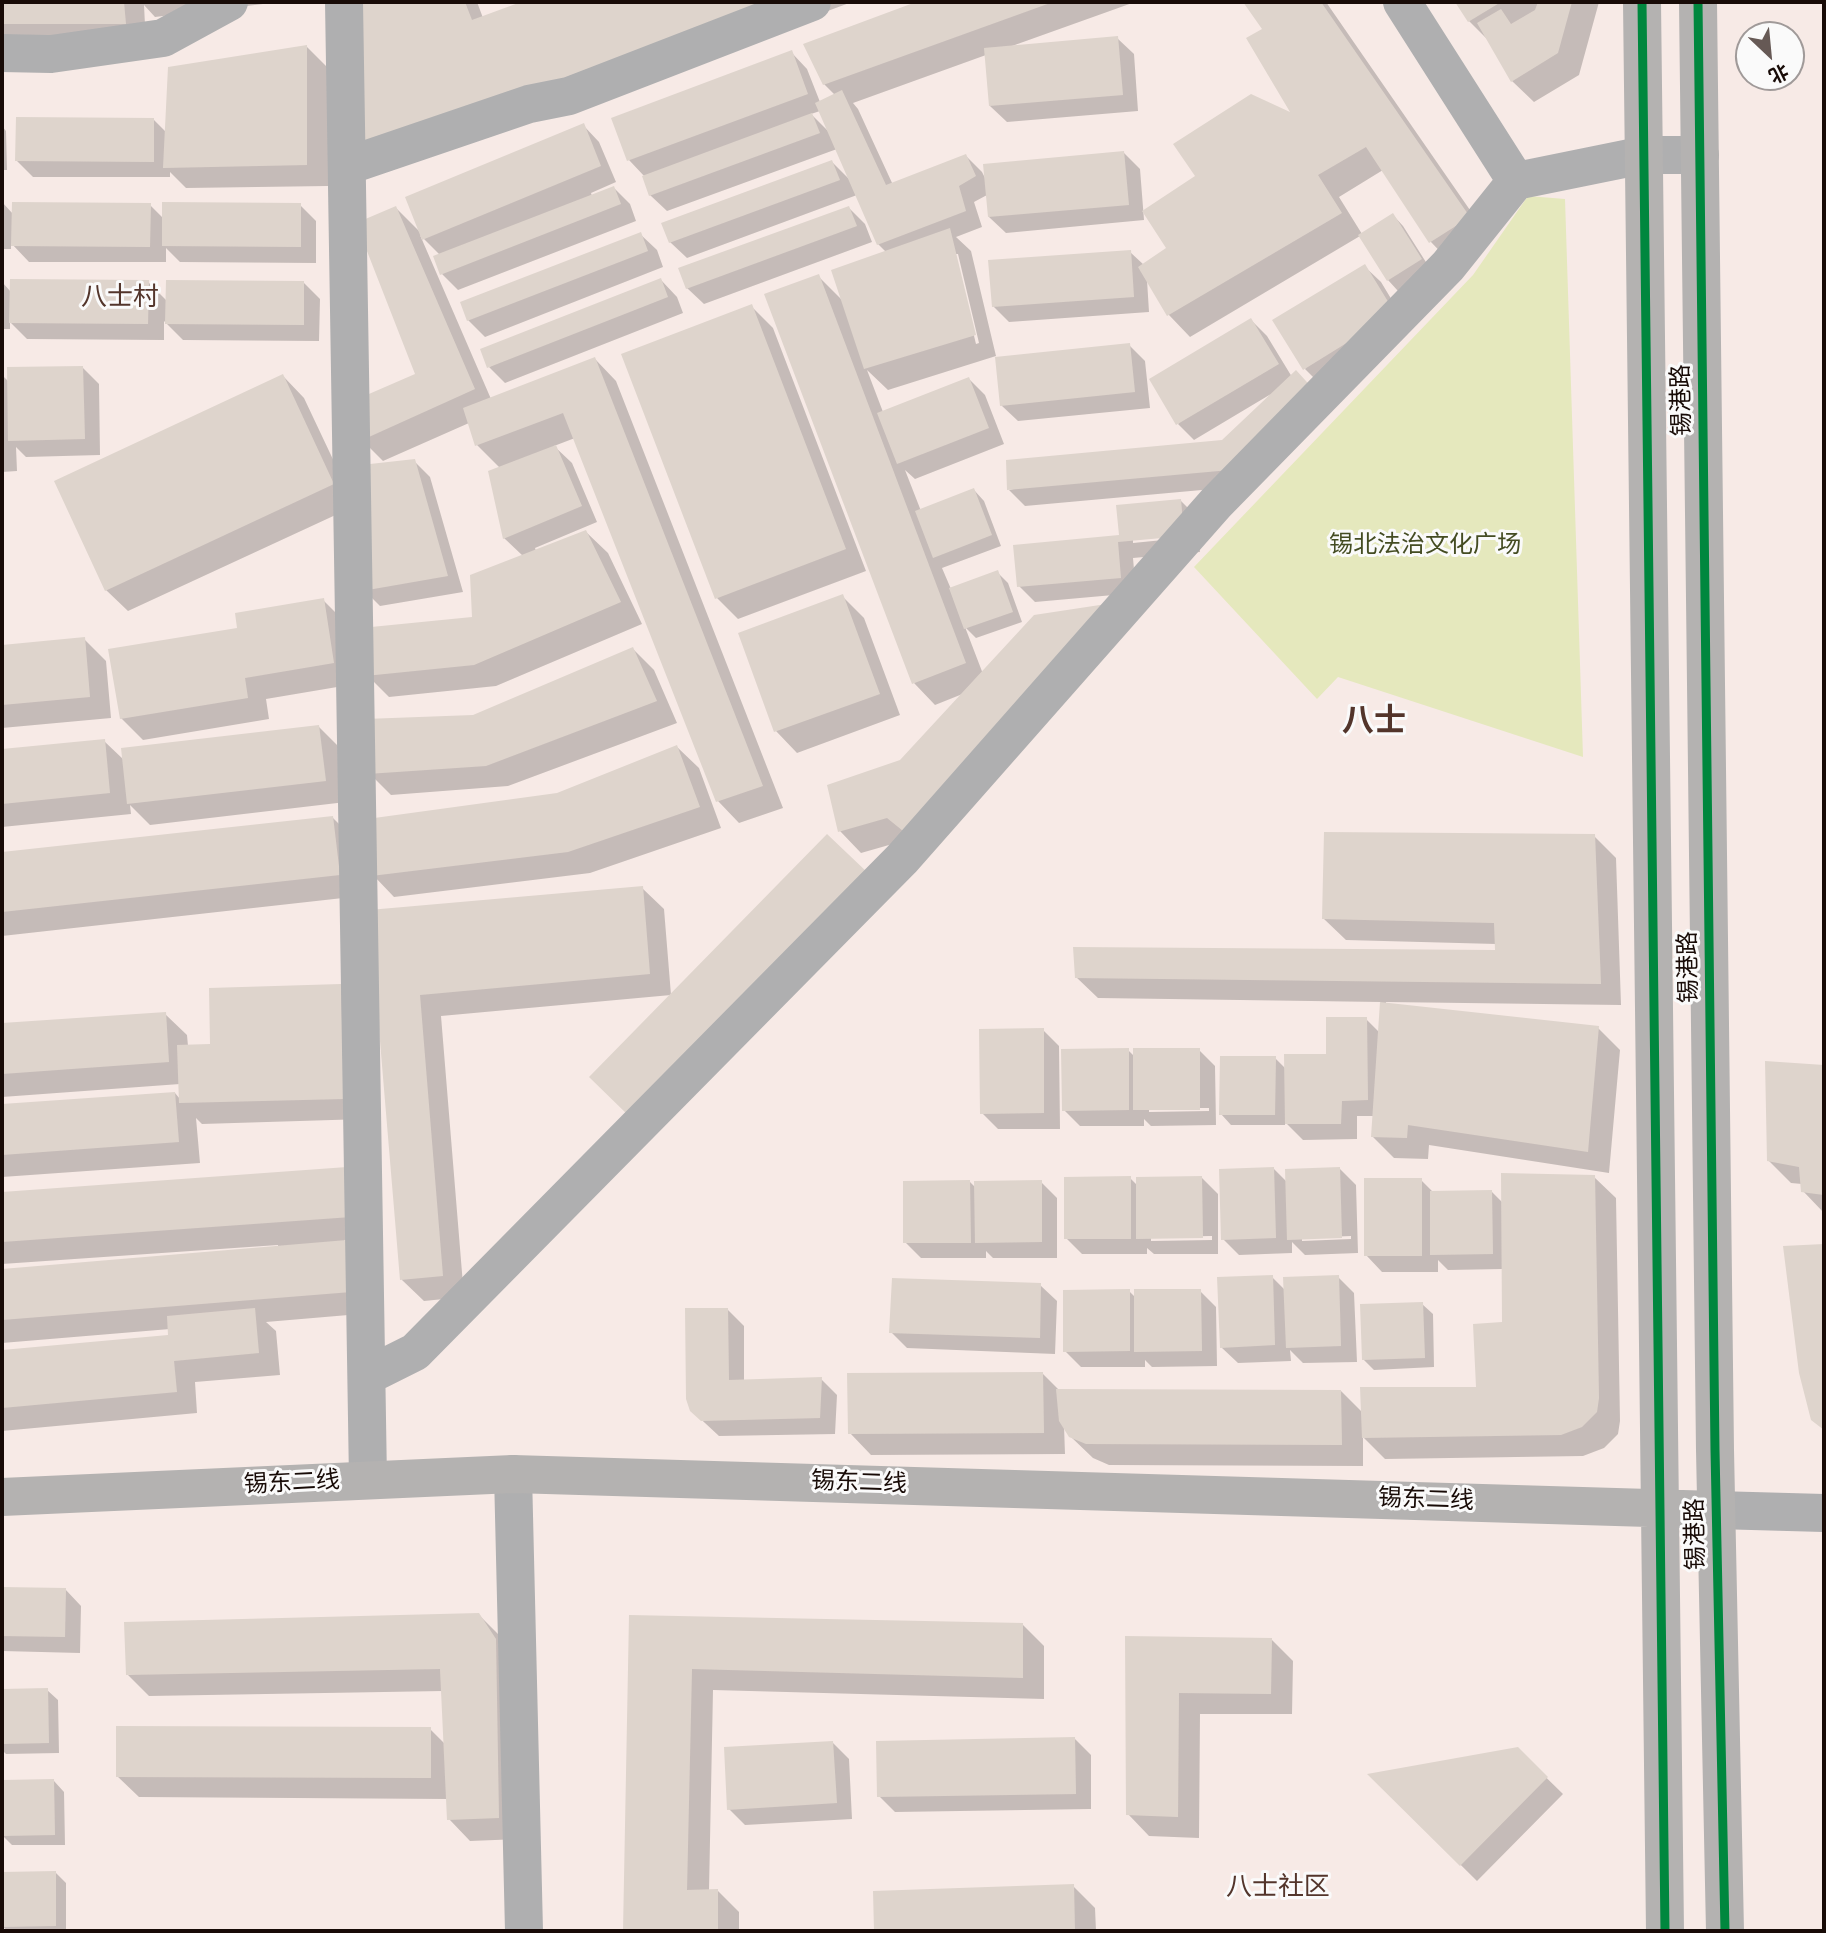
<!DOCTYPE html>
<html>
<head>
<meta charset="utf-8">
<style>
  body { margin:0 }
  #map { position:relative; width:1826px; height:1933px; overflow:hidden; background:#f7eae6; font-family:"Nunito Sans","Noto Sans SC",sans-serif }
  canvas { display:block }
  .frame { position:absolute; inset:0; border:4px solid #180b07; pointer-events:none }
  .north { position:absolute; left:1735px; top:21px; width:70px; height:70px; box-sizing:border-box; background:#fafafa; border:2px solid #a09a99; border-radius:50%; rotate:154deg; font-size:19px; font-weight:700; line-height:28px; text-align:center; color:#180b07 }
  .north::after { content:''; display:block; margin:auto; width:24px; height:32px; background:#665955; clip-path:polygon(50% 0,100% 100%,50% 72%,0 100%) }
</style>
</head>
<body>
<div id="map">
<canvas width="1826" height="1933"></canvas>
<div class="frame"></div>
<div class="north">北</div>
</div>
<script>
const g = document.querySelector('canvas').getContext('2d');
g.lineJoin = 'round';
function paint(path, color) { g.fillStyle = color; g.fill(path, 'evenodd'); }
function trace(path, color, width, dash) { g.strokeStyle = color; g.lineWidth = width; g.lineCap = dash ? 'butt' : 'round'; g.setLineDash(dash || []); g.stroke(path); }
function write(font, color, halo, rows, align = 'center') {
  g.font = font + ' "Nunito Sans","Noto Sans SC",sans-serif'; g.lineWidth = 6; g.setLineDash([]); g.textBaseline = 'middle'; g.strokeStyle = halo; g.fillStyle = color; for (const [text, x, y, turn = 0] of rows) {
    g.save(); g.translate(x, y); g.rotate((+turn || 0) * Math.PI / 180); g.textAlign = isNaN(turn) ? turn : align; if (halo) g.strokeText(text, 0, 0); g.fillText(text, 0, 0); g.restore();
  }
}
const green = new Path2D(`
  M1528,196L1565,199L1583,757L1338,677L1317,699L1194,567L1473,275Z`);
const shadow = new Path2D(`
  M2,2H263V4L155,17L144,5L146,45H2Z
  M354,2H477L483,18L526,2H852L549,114Z
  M921,2H1135L1012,46L1117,38L1134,54L1138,111L1007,122L990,106L986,55L853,103L858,109L893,185L966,156L982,172L986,180L1124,153L1140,169L1144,220L1006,233L989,217L987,195L974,202L982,227L956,237L971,251L996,356L888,390L867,370L883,412L969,379L985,395L1004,444L915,479L905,470L921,511L974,490L984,501L1001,546L942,568L951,589L997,572L1008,583L1022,622L976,638L965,627L983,674L910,839L861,853L840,831L965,693L935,705L914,683L818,276L843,301L886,252L878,244L857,195L687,258L670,242L832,162L850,180L837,149L667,211L650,195L645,177L629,160L613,119L791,52L807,69L820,102L835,95L824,84L805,45ZM820,111L830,133L811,114ZM954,254H958L979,343L976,344Z
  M1245,2H1326L1490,239L1452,264L1431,242L1383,170L1339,197L1362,234L1393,215L1403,226L1431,270L1398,291L1388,280L1360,236L1190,337L1169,315L1147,280L1149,312L1009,322L993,306L1130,252L1144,265L1168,249L1294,115L1264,29Z
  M1457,2H1599L1579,75L1534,102L1512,81L1490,42L1469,21Z
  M307,47L328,68V186L186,188L170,172V177H33L17,161L154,120L166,132Z
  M583,125L599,142L616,182L591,193L592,196L614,188L630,204L636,221L458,290L442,274L440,255L420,235L491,399L595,359L616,381L783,808L739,823L718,801L575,438L554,446L572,463L597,522L535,548L536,551L586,532L608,553L642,624L496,686L389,697L367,675L474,619L523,556L504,538L500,468L477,445L469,423L383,461L362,440L418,375L396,208L422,234Z
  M2,126L6,131L7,170H2Z
  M2,202L13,214L150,205L164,219L300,205L316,221V263L180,262L166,248V262H29L11,243V249H2Z
  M849,208L865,224L872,242L704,304L687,288Z
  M640,234L657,250L663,267L485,337L468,320Z
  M1364,266L1381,282L1410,330L1321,385L1305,369Z
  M661,280L677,297L683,313L505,383L489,367Z
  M2,282L11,292L148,282L167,301L304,283L320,299L319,341L183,340L164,321V340L27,339L10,322V329H2Z
  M751,306L773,328L866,571L738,619L717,598Z
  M1251,320L1267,336L1292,377L1246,486L1025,506L1009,490L1223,442L1271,394L1194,440L1178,424Z
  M1129,345L1145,361L1150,408L1018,421L1001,405Z
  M83,368L99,384L100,455L26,457L16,447L17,471L2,472V375L9,382Z
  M283,376L304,398L355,506L128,611L106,590Z
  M414,461L430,477L463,592L380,606L364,590Z
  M1181,501L1197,517L1200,552L1133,558L1136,593L1035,602L1019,586L1121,537ZM1193,534V537L1133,543V539Z
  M842,596L864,618L900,715L797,753L776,731Z
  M323,600L345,622L355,684L266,699L269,719L143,740L121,718L239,630Z
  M84,639L106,661L111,718L2,728V647Z
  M633,649L654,670L677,723L508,786L391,795L369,773L473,717Z
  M318,726L340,748L346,802L150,825L130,805L131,814L2,827V751L104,741L124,760Z
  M677,747L699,768L721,828L590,873L394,897L373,875L557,795Z
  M333,818L354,839L361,896L2,936V854Z
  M1594,836L1616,858L1621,1005L1386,1002V1005L1598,1028L1620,1050L1609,1173L1429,1145L1428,1159L1394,1158L1372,1136L1374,1116H1357V1139L1303,1140L1285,1122V1125H1231L1221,1114L1275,1058L1286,1069L1328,1055L1366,1019L1379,1032L1381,1002L1098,998L1076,977L1496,951V944L1346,940L1324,919Z
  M642,888L664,909L671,995L441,1016L464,1297L424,1301L402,1280L371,911Z
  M341,986L365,1119L202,1124L196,1118L200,1163L2,1177V1106L175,1093L180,1099V1084L2,1097V1025L165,1014L187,1035L188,1046L212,1045Z
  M1043,1030L1059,1046L1060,1129H998L982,1113Z
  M1128,1050L1135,1057L1199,1050L1215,1066L1216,1125L1151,1126L1144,1119V1126H1080L1064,1110ZM1149,1108H1209V1111L1149,1112Z
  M1767,1063L1824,1067V1213L1803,1191L1802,1184L1791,1183L1769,1161Z
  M347,1169L372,1238L344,1240L368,1264L372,1313L266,1322L276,1331L280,1375L195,1382L197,1413L2,1431V1352L170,1337V1329L2,1343V1271L278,1248V1245L2,1264V1194Z
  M1274,1169L1287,1182L1340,1169L1356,1185L1358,1253L1305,1255L1292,1242V1253L1239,1255L1223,1239ZM1351,1236V1239L1302,1241V1238Z
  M1594,1177L1616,1198L1620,1421L1618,1434L1604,1448L1583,1456L1385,1459L1363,1437V1466L1109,1465L1093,1458L1070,1436L1064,1426L1065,1454L871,1455L850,1433L1043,1374L1060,1391H1341L1363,1413L1478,1389L1504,1324L1503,1269L1448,1270L1438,1260V1272H1382L1366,1255L1421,1180L1434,1193L1492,1192L1503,1203Z
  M1130,1178L1137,1185L1202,1178L1218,1194V1254H1154L1147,1248V1254H1082L1066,1238ZM1212,1236V1240L1151,1241V1237Z
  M970,1182L976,1188L1041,1182L1057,1198V1258H993L986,1251V1258H921L905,1242Z
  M1824,1246V1430L1813,1419L1785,1247Z
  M1272,1277L1285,1290L1338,1277L1354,1293L1357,1362L1303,1363L1290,1350L1291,1361L1238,1363L1221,1347Z
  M1040,1285L1057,1301L1055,1354L907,1348L891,1332Z
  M1129,1291L1136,1298L1200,1291L1216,1307L1217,1366L1152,1367L1145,1360V1367H1081L1065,1351Z
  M1422,1304L1433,1314L1434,1367L1374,1370L1363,1359Z
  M728,1310L744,1326V1381L821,1379L837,1395L835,1434L719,1436L691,1410Z
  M2,1588L65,1589L81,1606L80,1653L2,1651Z
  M478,1614L500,1636L520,1839L470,1841L449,1819L448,1799L139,1797L117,1776L430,1729L445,1744L443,1691L149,1696L128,1675Z
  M631,1617L1022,1624L1044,1646V1699L713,1690L709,1891L717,1890L739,1912V1931H625Z
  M1127,1638L1271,1639L1293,1661L1292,1714H1200L1199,1838L1149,1836L1128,1814Z
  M47,1690L58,1700L59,1753L6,1754L2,1750V1691Z
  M1075,1739L1091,1755V1809L895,1812L879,1796Z
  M833,1743L849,1759L852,1819L745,1825L729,1809Z
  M1517,1749L1563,1794L1477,1881L1370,1775Z
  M54,1781L64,1792L65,1845H12L2,1835V1782Z
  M55,1872L66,1883V1931H8L3,1927Z
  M1073,1886L1095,1908L1096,1931H876L874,1893Z`);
const building = new Path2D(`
  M2,2H124L126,24H2Z
  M352,2H465L472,20L521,2H772L355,154Z
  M916,2H1053L823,85L803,44Z
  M1243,2H1321L1470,217L1429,243L1366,147L1318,175L1342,213L1167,316L1138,267L1166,248L1142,211L1195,176L1173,144L1251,94L1290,112L1246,38L1262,29Z
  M1455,2H1501L1468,22Z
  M1538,2H1572L1558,53L1511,82L1477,23L1501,9L1511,24L1535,10Z
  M1118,36L1123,95L989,106L984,48Z
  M307,45V165L163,168L168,67Z
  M792,50L808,94L627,161L611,118Z
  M842,90L886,185L966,154L976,176L959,186L966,211L877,245L815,103Z
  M812,113L820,133L649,196L642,176Z
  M16,117L154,118V162L15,161Z
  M584,123L601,166L422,240L405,197Z
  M1124,151L1129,205L988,217L983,164Z
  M832,160L840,180L669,243L661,223Z
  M614,186L621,204L440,275L433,256Z
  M12,202L151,203L150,247L11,246Z
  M162,202L301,203V247L162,246Z
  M396,206L475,389L360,441L362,397L415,374L356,223Z
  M849,206L857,226L686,289L678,268Z
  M1393,213L1422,259L1387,281L1358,235Z
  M950,228L976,335L864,369L831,270Z
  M641,232L648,251L467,321L460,302Z
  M1131,250L1134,297L992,307L988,260Z
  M1365,264L1395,313L1303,370L1272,320Z
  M819,274L966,663L912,684L764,294Z
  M661,278L668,297L487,368L480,349Z
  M10,279L149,280L148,324L9,323Z
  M166,280L304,281V325L165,324Z
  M752,304L846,549L715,599L621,354Z
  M1251,318L1279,364L1176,425L1149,379Z
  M1130,343L1135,392L1000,406L995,357Z
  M595,357L763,786L716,802L563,413L475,446L463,408Z
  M83,366L85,439L8,441L7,367Z
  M1296,370L1315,391L1230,470L1007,490L1006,460L1222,440Z
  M283,374L334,484L105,591L54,481Z
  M969,377L989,428L897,464L877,413Z
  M556,445L582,506L503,539L488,471Z
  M415,459L448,576L362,591L361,465Z
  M974,488L992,535L933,558L915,511Z
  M1181,499L1184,536L1118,542L1121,578L1017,587L1013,545L1119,535L1116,505Z
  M586,530L621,602L474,665L365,676L361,628L472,617L470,575Z
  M998,570L1013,612L964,629L949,588Z
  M843,594L880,694L774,732L738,633Z
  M324,598L334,663L245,678L248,698L120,719L108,649L237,628L235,613Z
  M1113,603L908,835L887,818L838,832L827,785L900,760L1034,615Z
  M85,637L90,697L2,705V645Z
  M633,647L657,701L486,766L367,774L365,719L473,715Z
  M319,725L326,781L127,804L121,748Z
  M105,739L110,793L2,804V749Z
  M677,745L700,807L568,852L371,876L367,819L557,793Z
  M333,816L340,875L2,912V852Z
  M1324,832L1595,834L1601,984L1075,978L1073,947L1495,950L1494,923L1322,919Z
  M827,834L868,873L630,1117L589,1077Z
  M643,886L650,974L420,995L443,1276L400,1280L369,910Z
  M341,984L344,1099L179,1103L177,1045L210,1044L209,988Z
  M1380,1002L1599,1026L1588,1152L1408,1125L1407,1138L1371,1137Z
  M166,1012L169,1062L2,1074V1023Z
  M1326,1017H1367L1368,1100L1342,1101L1341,1124H1285L1284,1054H1326Z
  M1044,1028V1113L980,1114L979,1029Z
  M1129,1048V1110L1062,1111L1061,1049Z
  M1133,1048H1200V1110H1133Z
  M1220,1056H1276L1275,1115H1219Z
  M1765,1061L1824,1065V1195L1801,1192L1799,1167L1767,1161Z
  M175,1092L179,1142L2,1155V1104Z
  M347,1167L351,1217L2,1242V1192Z
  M1274,1167L1276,1238L1221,1240L1219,1169Z
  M1340,1167L1342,1238L1287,1240L1285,1169Z
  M1501,1173L1595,1175L1599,1398L1597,1412L1582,1427L1561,1435L1362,1438L1360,1387H1476L1473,1324L1502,1322Z
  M1131,1176V1239H1064V1177Z
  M1202,1176L1203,1238L1136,1239V1177Z
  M1364,1178H1422V1256H1364Z
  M970,1180L971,1243H903V1181Z
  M1042,1180V1242L975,1243L974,1181Z
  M1492,1190L1493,1254L1430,1255V1191Z
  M347,1240L351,1292L2,1320V1269Z
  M1824,1244V1430L1811,1420L1799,1373L1783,1246Z
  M1273,1275L1275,1345L1220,1348L1217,1277Z
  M1339,1275L1341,1346L1286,1348L1283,1277Z
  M892,1278L1041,1283L1040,1338L889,1333Z
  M1130,1289V1351L1063,1352V1290Z
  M1134,1289H1201L1202,1351L1134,1352Z
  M1423,1302L1425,1358L1362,1360L1360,1304Z
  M255,1308L259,1353L174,1361L177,1392L2,1408V1350L168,1335L167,1316Z
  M685,1308H728L729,1380L822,1377L820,1418L701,1421L690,1411L686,1399Z
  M1043,1372L1044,1433L848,1434L847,1373Z
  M1056,1389L1341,1390L1342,1445L1086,1444L1069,1437L1059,1421Z
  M2,1587L66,1588L65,1637L2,1636Z
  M479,1613L496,1639L499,1818L447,1820L440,1669L126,1675L124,1622Z
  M629,1615L1023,1623V1678L692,1669L687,1890L718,1889V1931H623Z
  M1125,1636L1272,1638L1271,1694L1179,1693L1178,1817L1126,1815Z
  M48,1688L49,1743L2,1744V1689Z
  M116,1726L431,1727V1778L116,1777Z
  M1075,1737L1076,1794L877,1797L876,1741Z
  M833,1741L837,1803L727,1810L724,1747Z
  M1518,1747L1548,1777L1460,1866L1367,1774Z
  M54,1779L55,1835L2,1836V1780Z
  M56,1871V1926L2,1927V1872Z
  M1074,1884L1075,1931H874L873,1891Z`);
const minor = new Path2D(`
  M344,2L368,1480
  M1402,2L1516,181L1644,155H1700
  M2,53L51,54L163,38L229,2
  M347,166L529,104L569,96L812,2
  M367,1376L415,1352L902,859L1216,503L1448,266L1516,181
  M513,1474L524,1931
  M1716,1510L1824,1513`);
const major = new Path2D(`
  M1642,2L1665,1931
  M1698,2L1715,1450L1725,1931
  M2,1497L513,1474L1716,1510`);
const cycleway = new Path2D(`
  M1642,2L1665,1931
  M1698,2L1715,1450L1725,1931`);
const streetNames = [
  ["锡港路",1683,400,-91],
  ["锡港路",1690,967,-91],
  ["锡东二线",292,1484,-3],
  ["锡东二线",859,1484,2],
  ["锡东二线",1426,1501,2],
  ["锡港路",1697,1534,-91]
];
const parkNames = [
  ["锡北法治文化广场",1425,546]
];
const neighbourhoodNames = [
  ["八士村",120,299],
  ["八士社区",1278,1889]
];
const districtNames = [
  ["八士",1374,723]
];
paint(green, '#e5e8bd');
paint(shadow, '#0003');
paint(building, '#ded4cc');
trace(minor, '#afafb0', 38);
trace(major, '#b4b2b1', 38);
trace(cycleway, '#00873e', 9);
write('24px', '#180b07', '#fafafa', streetNames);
write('24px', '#444c22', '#fafafa', parkNames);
write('26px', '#53352b', '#fafafa', neighbourhoodNames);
write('bold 32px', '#53352b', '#fafafa', districtNames);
</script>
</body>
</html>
